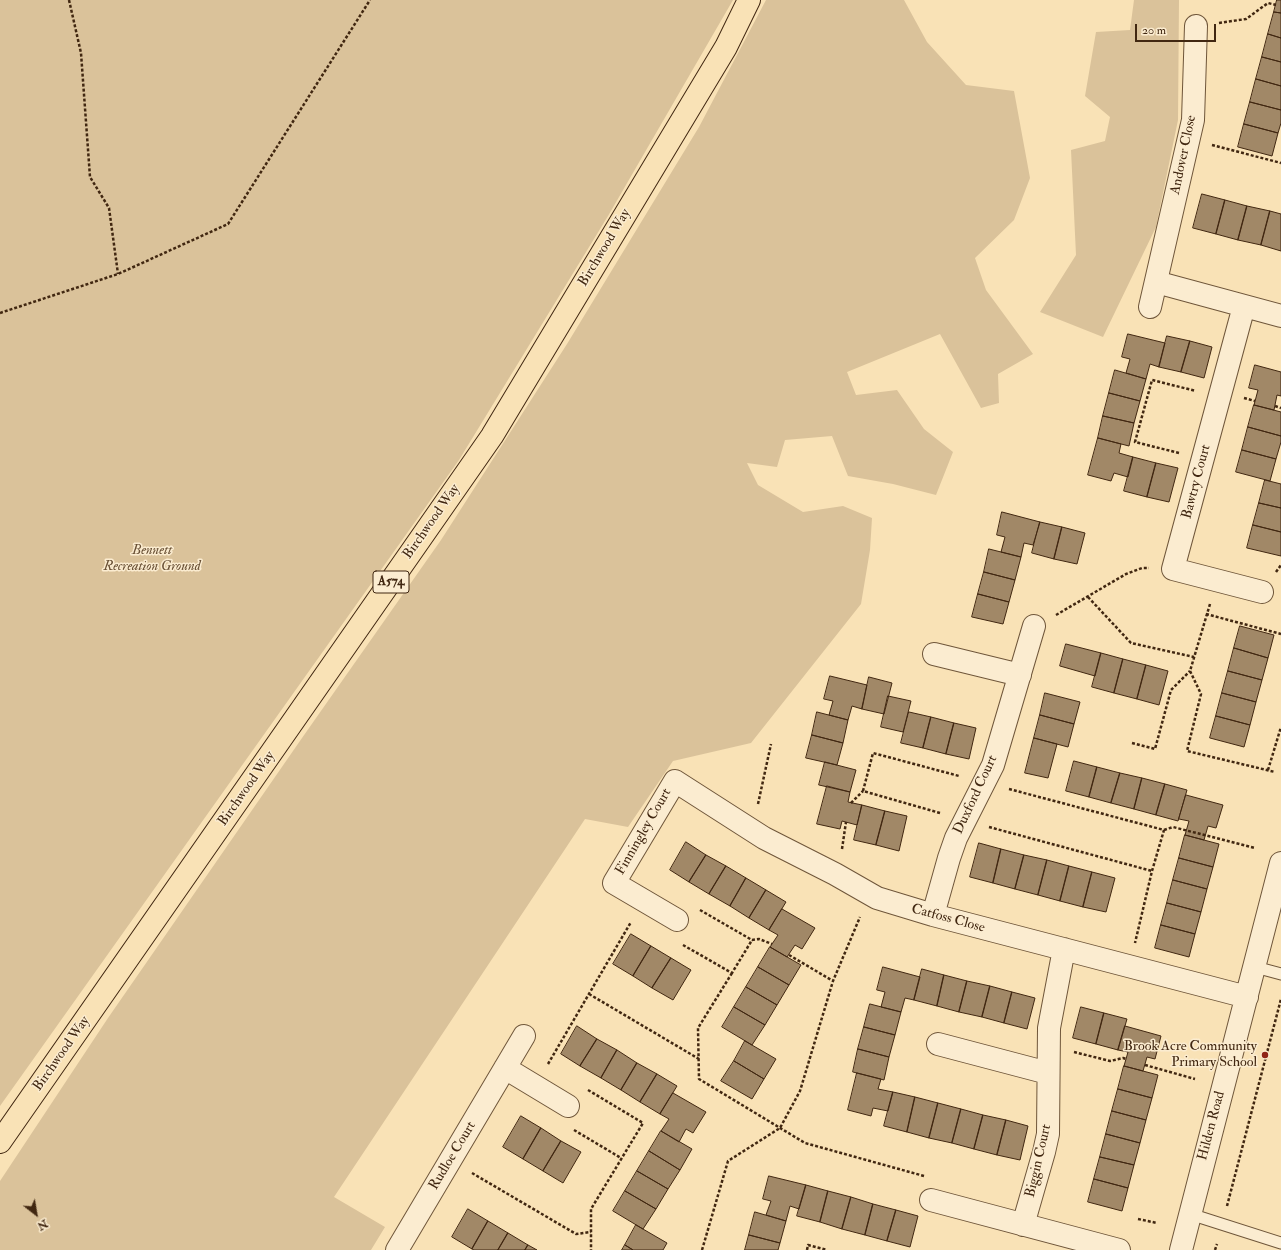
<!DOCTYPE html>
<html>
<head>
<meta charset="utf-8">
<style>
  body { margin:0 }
  #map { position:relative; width:1281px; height:1250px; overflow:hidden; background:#f9e2b6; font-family:"IM FELL Double Pica",serif }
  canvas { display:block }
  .north { position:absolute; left:16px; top:1194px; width:40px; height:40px; -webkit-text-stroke:3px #fbecd0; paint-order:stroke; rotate:149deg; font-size:11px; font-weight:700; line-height:16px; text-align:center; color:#412711 }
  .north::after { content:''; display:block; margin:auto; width:14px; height:18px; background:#412711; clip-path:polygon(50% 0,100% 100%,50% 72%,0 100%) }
  .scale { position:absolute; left:1135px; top:24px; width:81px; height:18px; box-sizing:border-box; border:2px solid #412711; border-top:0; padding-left:5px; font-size:12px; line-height:14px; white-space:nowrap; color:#412711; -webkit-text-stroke:3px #fbecd0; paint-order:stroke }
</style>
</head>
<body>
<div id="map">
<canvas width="1281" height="1250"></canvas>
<div class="north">N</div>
<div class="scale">20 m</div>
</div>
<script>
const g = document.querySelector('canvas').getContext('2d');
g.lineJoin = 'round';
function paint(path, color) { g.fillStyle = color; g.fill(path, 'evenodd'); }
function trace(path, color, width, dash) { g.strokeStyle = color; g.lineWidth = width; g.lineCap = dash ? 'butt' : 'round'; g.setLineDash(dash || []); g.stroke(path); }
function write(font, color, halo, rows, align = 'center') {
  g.font = font + ' "IM FELL Double Pica",serif'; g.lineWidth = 3; g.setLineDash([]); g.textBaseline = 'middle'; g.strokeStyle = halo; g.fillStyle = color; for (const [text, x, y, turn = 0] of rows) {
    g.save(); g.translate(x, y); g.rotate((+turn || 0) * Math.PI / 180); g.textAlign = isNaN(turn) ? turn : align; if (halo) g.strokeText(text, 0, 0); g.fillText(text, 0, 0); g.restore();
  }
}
const green = new Path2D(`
  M0,0H733L608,216L459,460L0,1106Z
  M766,0H904L927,42L966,85L1014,91L1030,178L1014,220L975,258L986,290L1033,354L998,374L999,403L981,408L940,334L847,372L856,395L897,390L924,429L953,452L936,495L893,484L848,476L832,436L785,440L777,467L747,463L758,485L803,512L843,506L872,518L870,550L861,604L751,743L673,761L628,827L585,819L334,1197L385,1227L371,1250H0V1181L108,1018L302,738L441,540L567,344L699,127Z
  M1134,0H1179L1178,120L1156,227L1103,337L1040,312L1076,255L1071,150L1105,141L1110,117L1085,96L1096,32L1130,30Z`);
const building = new Path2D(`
  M1277,0H1281V13L1274,12Z
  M1274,12L1281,13V38L1268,34Z
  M1268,34L1281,38V62L1262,57Z
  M1262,57L1281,62V86L1256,79Z
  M1256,79L1281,86V110L1250,102Z
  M1250,102L1281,110V123L1278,133L1244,124Z
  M1244,124L1278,133L1272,156L1238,147Z
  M1202,194L1225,200L1216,234L1193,228Z
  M1225,200L1247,206L1238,240L1216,234Z
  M1247,206L1270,211L1261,245L1238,240Z
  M1270,211L1281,214V251L1261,245Z
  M1128,334L1165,343L1159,367L1150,364L1146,379L1126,373L1130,359L1122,357Z
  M1167,336L1190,341L1181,372L1159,367Z
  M1190,341L1212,347L1204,378L1181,372Z
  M1255,365L1281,372V396L1277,395L1274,410L1254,405L1258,390L1249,388Z
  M1115,370L1146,379L1140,401L1109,393Z
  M1109,393L1140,401L1134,423L1103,416Z
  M1254,405L1281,412V436L1248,427Z
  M1103,416L1134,423L1129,446L1098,438Z
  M1248,427L1281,436V442L1276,459L1242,450Z
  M1098,438L1121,444L1119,453L1133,457L1128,477L1114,473L1111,481L1088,475Z
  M1242,450L1276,459L1270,481L1236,472Z
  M1133,457L1156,463L1147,497L1124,491Z
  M1156,463L1178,468L1169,502L1147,497Z
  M1265,480L1281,484V508L1259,503Z
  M1259,503L1281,508V532L1253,525Z
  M1002,512L1040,522L1033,545L1024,543L1021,557L1001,552L1005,537L997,535Z
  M1040,522L1062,527L1054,559L1032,553Z
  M1253,525L1281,532V556L1247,548Z
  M1062,527L1085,533L1077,564L1054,559Z
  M989,549L1021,557L1015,580L984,572Z
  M984,572L1015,580L1009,602L978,594Z
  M978,594L1009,602L1003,624L972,617Z
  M1240,626L1274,635L1268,658L1234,648Z
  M1066,644L1101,653L1095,676L1060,666Z
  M1234,648L1268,658L1262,680L1228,671Z
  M1101,653L1123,659L1114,693L1092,687Z
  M1123,659L1146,665L1137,699L1114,693Z
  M1146,665L1168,671L1159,705L1137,699Z
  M1228,671L1262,680L1256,702L1222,693Z
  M830,676L867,685L862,709L852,706L848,720L829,715L833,701L824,699Z
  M869,677L892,683L884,714L862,709Z
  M1045,693L1080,702L1074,724L1040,715Z
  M1222,693L1256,702L1250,725L1216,716Z
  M888,696L911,701L903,732L881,727Z
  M817,712L848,720L843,743L812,735Z
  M909,712L931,717L923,748L901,743Z
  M1040,715L1074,724L1068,747L1034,738Z
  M1216,716L1250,725L1244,747L1210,738Z
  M931,717L954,723L946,754L923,748Z
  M954,723L976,728L969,759L946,754Z
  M812,735L843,743L837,765L806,758Z
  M1034,738L1057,744L1048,778L1025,773Z
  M1074,761L1097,767L1089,797L1066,791Z
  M825,762L856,770L850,792L819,785Z
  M1097,767L1120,773L1111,803L1089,797Z
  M1120,773L1142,778L1134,809L1111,803Z
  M1142,778L1165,784L1156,815L1134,809Z
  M1165,784L1187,790L1178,821L1156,815Z
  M827,786L850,792L848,802L862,805L857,825L842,821L840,829L817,824Z
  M1186,795L1223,805L1216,828L1208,826L1204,840L1185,835L1189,821L1179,819Z
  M862,805L885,811L876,845L854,840Z
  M885,811L907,816L899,851L876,845Z
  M1185,835L1219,844L1213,867L1179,858Z
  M686,842L706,855L689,882L670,870Z
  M979,843L1001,849L993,883L970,877Z
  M1001,849L1024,855L1015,889L993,883Z
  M706,855L726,866L709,894L689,882Z
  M1024,855L1047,860L1038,895L1015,889Z
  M1179,858L1213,867L1207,889L1173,880Z
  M1047,860L1069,866L1060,901L1038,895Z
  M726,866L746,878L730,906L709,894Z
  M1069,866L1092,872L1083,907L1060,901Z
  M1092,872L1115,878L1106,912L1083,907Z
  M746,878L766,890L749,918L730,906Z
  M1173,880L1207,889L1201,912L1167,903Z
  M766,890L786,902L769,930L749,918Z
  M1167,903L1201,912L1195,934L1161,925Z
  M782,909L815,928L802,949L795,945L787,957L770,947L778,935L769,930Z
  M1161,925L1195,934L1189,957L1155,948Z
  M631,934L651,946L633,976L613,964Z
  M651,946L671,958L652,988L633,976Z
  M770,947L801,965L789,985L758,967Z
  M671,958L691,970L673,1000L652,988Z
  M758,967L789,985L777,1005L746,987Z
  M883,967L920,977L914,1000L905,998L901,1012L881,1007L885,992L877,990Z
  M922,969L944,975L937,1006L914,1000Z
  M944,975L967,981L959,1012L937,1006Z
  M967,981L990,986L982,1017L959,1012Z
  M990,986L1012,992L1004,1023L982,1017Z
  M746,987L777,1005L765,1025L734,1007Z
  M1012,992L1035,998L1027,1029L1004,1023Z
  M870,1004L901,1012L895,1035L864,1027Z
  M734,1007L765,1025L752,1045L722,1027Z
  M1081,1007L1104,1013L1096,1044L1073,1038Z
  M1104,1013L1127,1019L1118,1050L1096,1044Z
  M577,1026L597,1039L580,1066L561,1054Z
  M1125,1026L1161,1036L1155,1059L1147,1057L1143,1071L1124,1066L1128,1052L1118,1050Z
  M864,1027L895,1035L889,1057L858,1049Z
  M597,1039L617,1050L601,1078L580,1066Z
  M745,1041L776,1059L764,1079L734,1061Z
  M858,1049L889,1057L884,1080L853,1072Z
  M617,1050L637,1063L621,1090L601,1078Z
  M734,1061L764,1079L752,1099L721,1081Z
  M637,1063L657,1074L640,1102L621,1090Z
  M1124,1066L1158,1075L1152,1098L1118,1089Z
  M857,1073L881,1079L878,1089L893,1092L888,1111L873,1108L871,1116L848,1110Z
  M657,1074L677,1086L660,1114L640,1102Z
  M1118,1089L1152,1098L1146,1120L1112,1111Z
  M893,1092L915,1097L907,1132L884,1126Z
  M673,1093L706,1112L693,1133L686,1129L679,1142L661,1131L669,1119L660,1114Z
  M915,1097L938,1103L929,1138L907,1132Z
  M938,1103L961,1109L952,1143L929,1138Z
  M961,1109L983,1115L974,1149L952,1143Z
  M1112,1111L1146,1120L1140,1143L1106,1134Z
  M983,1115L1006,1120L997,1155L974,1149Z
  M521,1116L541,1128L523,1159L503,1147Z
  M1006,1120L1028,1126L1020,1160L997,1155Z
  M541,1128L561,1141L543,1171L523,1159Z
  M661,1131L692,1149L680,1170L649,1151Z
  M1106,1134L1140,1143L1134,1165L1100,1157Z
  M561,1141L581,1152L563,1183L543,1171Z
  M649,1151L680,1170L668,1189L637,1171Z
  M1100,1157L1134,1165L1128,1188L1094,1179Z
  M637,1171L668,1189L656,1209L625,1191Z
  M769,1176L806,1185L799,1209L790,1206L786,1221L766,1215L771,1201L763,1199Z
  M1094,1179L1128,1188L1122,1211L1088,1202Z
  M806,1185L828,1191L820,1222L797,1216Z
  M625,1191L656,1209L643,1229L613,1211Z
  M828,1191L851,1197L842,1229L820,1222Z
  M851,1197L873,1204L865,1235L842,1229Z
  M873,1204L896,1210L887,1241L865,1235Z
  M468,1209L488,1221L472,1249L452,1237Z
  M896,1210L918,1216L910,1247L887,1241Z
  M755,1212L786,1221L780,1243L749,1235Z
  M488,1221L508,1233L498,1250H474L472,1249Z
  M636,1225L667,1243L663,1250H633L625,1245Z
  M508,1233L528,1245L525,1250H498Z
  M749,1235L780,1243L778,1250H745Z
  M528,1245L537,1250H525Z
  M625,1245L633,1250H622Z`);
const path = new Path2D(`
  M69,0L81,53L90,177L109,208L118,274
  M1219,23L1246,19L1268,3L1276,5
  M1212,145L1281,163
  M0,313L118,274L228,224L370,0
  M1244,398L1255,401
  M1275,406L1281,408
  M1179,453L1135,442L1152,380L1196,391
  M1276,572L1281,565
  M1088,597L1131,643L1194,657
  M1210,604L1190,671L1201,694L1187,751L1275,772
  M1206,614L1281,634
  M1056,615L1126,574L1142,568H1149
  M1132,743L1155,749L1171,690L1190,671
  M1268,770L1281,727
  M1009,789L1164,830L1152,871L1135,943
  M851,803L863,791
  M758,804L771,744
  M940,813L863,791L873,753L959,776
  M989,827L1152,871
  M1164,830L1173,827L1255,848
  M842,849L846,822
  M700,910L752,940L759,939L772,944
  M683,945L732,973L752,940
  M789,955L833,981
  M732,973L698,1028L699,1079L805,1143L924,1176
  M589,994L699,1059
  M1074,1052L1110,1061L1123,1058L1126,1059
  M548,1064L631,922
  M1145,1065L1195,1079
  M588,1090L643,1123L591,1209V1250
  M574,1130L621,1158
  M472,1173L576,1234L591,1232
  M1227,1206L1281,999
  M1138,1219L1157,1223
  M702,1250L728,1161L780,1128L800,1091L833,981L860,917
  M807,1250L808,1245L827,1250
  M1215,1250L1217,1244`);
const service = new Path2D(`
  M1255,967L1281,974
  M1190,1214L1281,1243`);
const minor = new Path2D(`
  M1156,282L1281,316
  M1244,306L1173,569L1262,592
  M1150,307L1193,120L1196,26
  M934,654L1020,675
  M933,915L949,858L956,838L993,765L1034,626
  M677,920L614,883L675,781L764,838L835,874L877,898L933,915L1247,997
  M938,1044L1048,1073
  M505,1068L568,1106
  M931,1200L1119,1250
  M1023,1225L1044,1152L1048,1134L1049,1028L1064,949
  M397,1250L524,1036
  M1181,1250L1281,863`);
const primary = new Path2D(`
  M0,1142L492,436L726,47L749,0`);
const markers = [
  [1265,1055,4,"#8f2418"]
];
const shields = [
  [391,582,36]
];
const shieldNames = [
  ["A574",391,582]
];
const streetNames = [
  ["Andover Close",1184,155,-78],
  ["Birchwood Way",605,248,-59],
  ["Bawtry Court",1197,482,-75],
  ["Birchwood Way",432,522,-55],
  ["Birchwood Way",247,789,-55],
  ["Duxford Court",976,795,-65],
  ["Finningley Court",644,832,-60],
  ["Catfoss Close",948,919,15],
  ["Birchwood Way",62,1054,-55],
  ["Hilden Road",1212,1126,-75],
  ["Rudloe Court",453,1156,-59],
  ["Biggin Court",1039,1161,-77]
];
const parkNames = [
  ["Bennett",152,551],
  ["Recreation Ground",152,567]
];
const poiNames = [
  ["Brook Acre Community",1257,1047],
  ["Primary School",1257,1063]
];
paint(green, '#dac29a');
paint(building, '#a18867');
trace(building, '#412711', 1);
trace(service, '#6f563a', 13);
trace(minor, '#6f563a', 24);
trace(primary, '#412711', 24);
trace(path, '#412711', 2.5, [3, 2]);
trace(service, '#fbecd0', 11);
trace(minor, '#fbecd0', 22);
trace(primary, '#f9e2b6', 22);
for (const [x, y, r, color] of markers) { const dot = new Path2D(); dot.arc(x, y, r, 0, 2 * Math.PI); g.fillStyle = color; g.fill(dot); trace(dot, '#fbecd0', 1.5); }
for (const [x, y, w] of shields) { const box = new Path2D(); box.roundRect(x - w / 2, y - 11, w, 22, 3); g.fillStyle = '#fbecd0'; g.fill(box); trace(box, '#412711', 1); }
write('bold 13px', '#412711', null, shieldNames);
write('14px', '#412711', '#fbecd0', streetNames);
write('italic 14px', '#674e33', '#fbecd0', parkNames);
write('14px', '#412711', '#fbecd0', poiNames, 'right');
</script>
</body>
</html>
